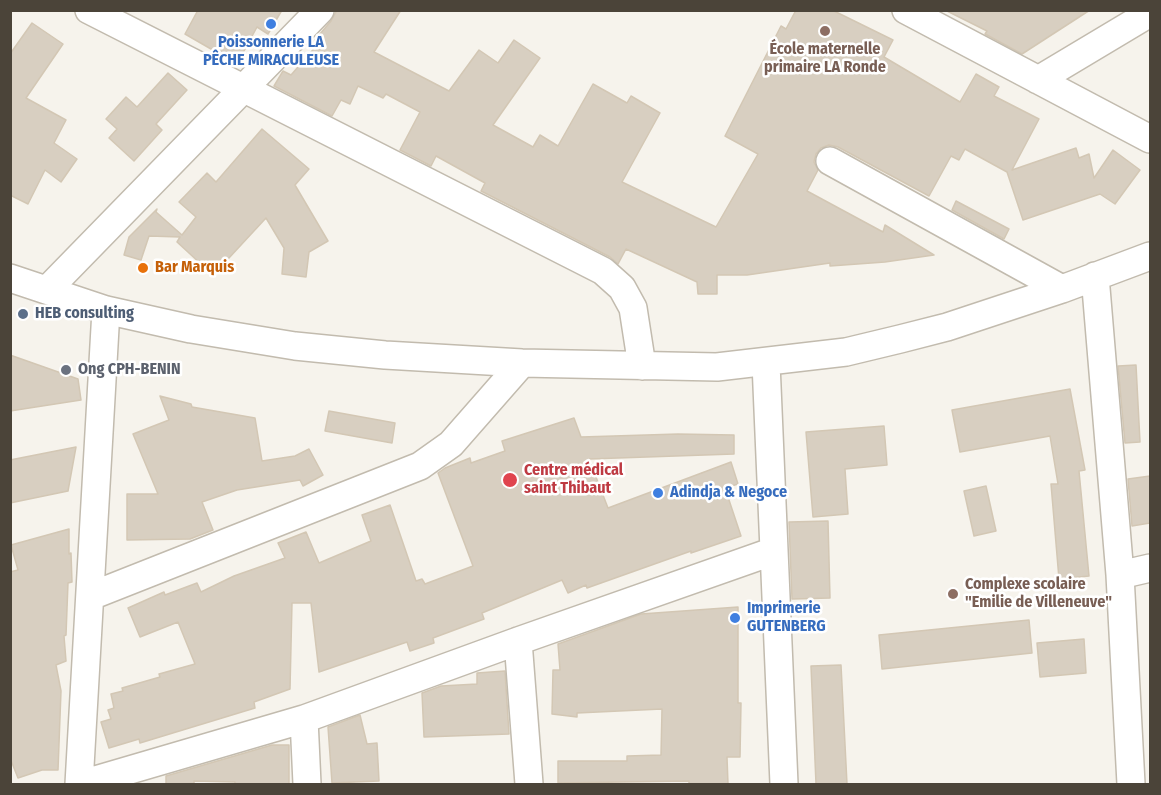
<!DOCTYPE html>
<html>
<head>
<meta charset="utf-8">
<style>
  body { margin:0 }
  #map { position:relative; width:1161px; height:795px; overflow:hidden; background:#f6f3ec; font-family:"Fira Sans Condensed",sans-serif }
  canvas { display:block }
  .frame { position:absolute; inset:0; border:12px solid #4b4439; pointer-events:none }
</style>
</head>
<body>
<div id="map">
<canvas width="1161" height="795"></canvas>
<div class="frame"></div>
</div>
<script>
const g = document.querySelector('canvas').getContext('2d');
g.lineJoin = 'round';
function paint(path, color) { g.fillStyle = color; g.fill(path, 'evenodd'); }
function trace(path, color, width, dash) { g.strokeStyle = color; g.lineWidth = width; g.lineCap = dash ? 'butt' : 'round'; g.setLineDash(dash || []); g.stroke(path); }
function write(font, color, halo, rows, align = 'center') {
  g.font = font + ' "Fira Sans Condensed",sans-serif'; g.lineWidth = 5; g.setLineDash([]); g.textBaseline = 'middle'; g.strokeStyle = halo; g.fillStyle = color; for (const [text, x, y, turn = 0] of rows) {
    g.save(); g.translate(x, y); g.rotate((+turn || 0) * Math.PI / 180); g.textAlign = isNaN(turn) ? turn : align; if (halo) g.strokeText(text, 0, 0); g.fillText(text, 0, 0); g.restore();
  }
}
const building = new Path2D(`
  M198,10H282L268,34L257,27L237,64L185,34Z
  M337,10H401L374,52L449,91L479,50L498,63L514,40L540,58L493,125L533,147L540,135L558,146L593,84L627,103L631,96L660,113L622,182L716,227L758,154L725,136L781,26L786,29L796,10H832L893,40L884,57L960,102L976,74L999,87L994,96L1039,119L1012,170L1076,148L1079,158L1089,154L1094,178L1113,150L1140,170L1115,204L1100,194L1023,220L1007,172L965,149L959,160L951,156L929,196L838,147L829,145L821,148L816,154L814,162L818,170L807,191L883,232L885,225L934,255L885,262L830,266V263L747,275H717V294H698L697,282L626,249L618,264L610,257L481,191L485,183L436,156L431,166L400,150L420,112L386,94L383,98L358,86L350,104L341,100L332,116L274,86L283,71L291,75L318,44L314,41L331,21Z
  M945,10H1090L1022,54L985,34L987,31Z
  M32,23L63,44L26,98L66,120L54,143L77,159L61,182L45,170L28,204L10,195V54Z
  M168,73L187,90L156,124L162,130L134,161L109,138L117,129L106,119L126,97L137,107Z
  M262,129L309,169L295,185L328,241L309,252L306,277L282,274L284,248L266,218L216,272L207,263L202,265L177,242L180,237L149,236L141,260L124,255L129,237L157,209L156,212L182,235L196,217L179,202L207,173L216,182Z
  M956,201L1009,229L1004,239L952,210Z
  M10,355L78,379L81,400L10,411Z
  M1136,365L1140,442L1125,443L1118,366Z
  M1070,389L1085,470L1079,471L1089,576L1059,579L1051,484H1058L1050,436L960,452L952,410Z
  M160,396L191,404L192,407L255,418L262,461L295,456L309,449L323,475L303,486L300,480L237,490L202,502L213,530L190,539L127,540V494H158L133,434L169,420Z
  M329,411L395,423L392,443L325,431Z
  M574,418L581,437L678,434L734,435V454L589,459L608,508L731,462L738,484L725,488L741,536L691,553V551L587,588L586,585L568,593L562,580L482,613L484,619L433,638L434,643L410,651L407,642L319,672L311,603H292L290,689L254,702L255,708L140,743L139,739L109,748L101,722L111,719L108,710L114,708L111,694L123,691L122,688L160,677L159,674L195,664L178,622L140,637L128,608L164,592L165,595L197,583L201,592L234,576L285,558L278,543L306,532L319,563L371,541L362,515L390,505L416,581L422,579L425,584L473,566L438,473L445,468L470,458L471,463L505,451L502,441Z
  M884,426L887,465L845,469L848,514L813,517L806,432Z
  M76,447L68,491L10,503V460Z
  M1150,476V523L1132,526L1128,479Z
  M986,486L996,531L974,536L964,491Z
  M828,521L830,598L792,599L789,522Z
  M69,529V554L71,553L72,582L68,583L66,635L64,636L66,661L56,665L61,691L58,770H42L18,778L10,758V572L18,570L11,545Z
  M738,607V703H741L740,757H727L728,784H689V781L558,783V761H627V756L661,755L662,709L577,713V717L552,714L553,670H560L558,644L641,614Z
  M1029,620L1032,653L882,669L879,635Z
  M1084,639L1086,673L1040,677L1037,643Z
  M841,665L847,784H816L811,666Z
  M505,671L509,734L424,737L422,693L441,686L477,684V673Z
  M360,715L367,744L377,743L379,781L332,783L328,727Z
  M272,745H289V784H235V782L194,781V784H166V776Z`);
const minor = new Path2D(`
  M89,10L603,271L622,288L633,308L642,366
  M906,10L1150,139
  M1038,80L1150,13
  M830,161L1062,289
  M1095,276L1120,575L1131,784
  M10,278L106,310L191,329L295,346L385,355L522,363L717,367L846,352L900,339L947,327L1062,289L1150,256
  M47,290L320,10
  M766,363L784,784
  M1120,575L1150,568
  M91,596L420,466L451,444L522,363
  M518,641L529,784
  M304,719L307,784
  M79,784L106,310
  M82,784L304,719L518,641L774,551`);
const markers = [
  [271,24,6,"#3f7fe0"],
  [825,31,6,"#8d6e63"],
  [143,268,6,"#e8710a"],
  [23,314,6,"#5c6f8a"],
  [66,370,6,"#6b7280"],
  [510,480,8,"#e0444e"],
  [658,493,6,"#3f7fe0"],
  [953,594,6,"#8d6e63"],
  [735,618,6,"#3f7fe0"]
];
const shopNames = [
  ["Poissonnerie LA",271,43,"center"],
  ["PÊCHE MIRACULEUSE",271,61,"center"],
  ["Adindja & Negoce",670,493],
  ["Imprimerie",747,609],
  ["GUTENBERG",747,627]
];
const educationNames = [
  ["École maternelle",825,50],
  ["primaire LA Ronde",825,68],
  ["Complexe scolaire",965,585,"left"],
  ["\"Emilie de Villeneuve\"",965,603,"left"]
];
const foodNames = [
  ["Bar Marquis",155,268]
];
const serviceNames = [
  ["HEB consulting",35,314]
];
const worshipNames = [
  ["Ong CPH-BENIN",78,370]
];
const healthNames = [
  ["Centre médical",524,471],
  ["saint Thibaut",524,489]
];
paint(building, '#d8cfc1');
trace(building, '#d3c7b4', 1.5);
trace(minor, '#c2bbae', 30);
trace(minor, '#fff', 27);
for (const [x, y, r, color] of markers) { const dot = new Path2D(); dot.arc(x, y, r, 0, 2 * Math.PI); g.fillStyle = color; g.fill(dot); trace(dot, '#fff', 2); }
write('bold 16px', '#366cbe', '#fff', shopNames, 'left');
write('bold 16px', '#785e54', '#fff', educationNames);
write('bold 16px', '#c56008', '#fff', foodNames, 'left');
write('bold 16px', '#4e5e75', '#fff', serviceNames, 'left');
write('bold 16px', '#5b616d', '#fff', worshipNames, 'left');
write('bold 16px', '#be3a42', '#fff', healthNames, 'left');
</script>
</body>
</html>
